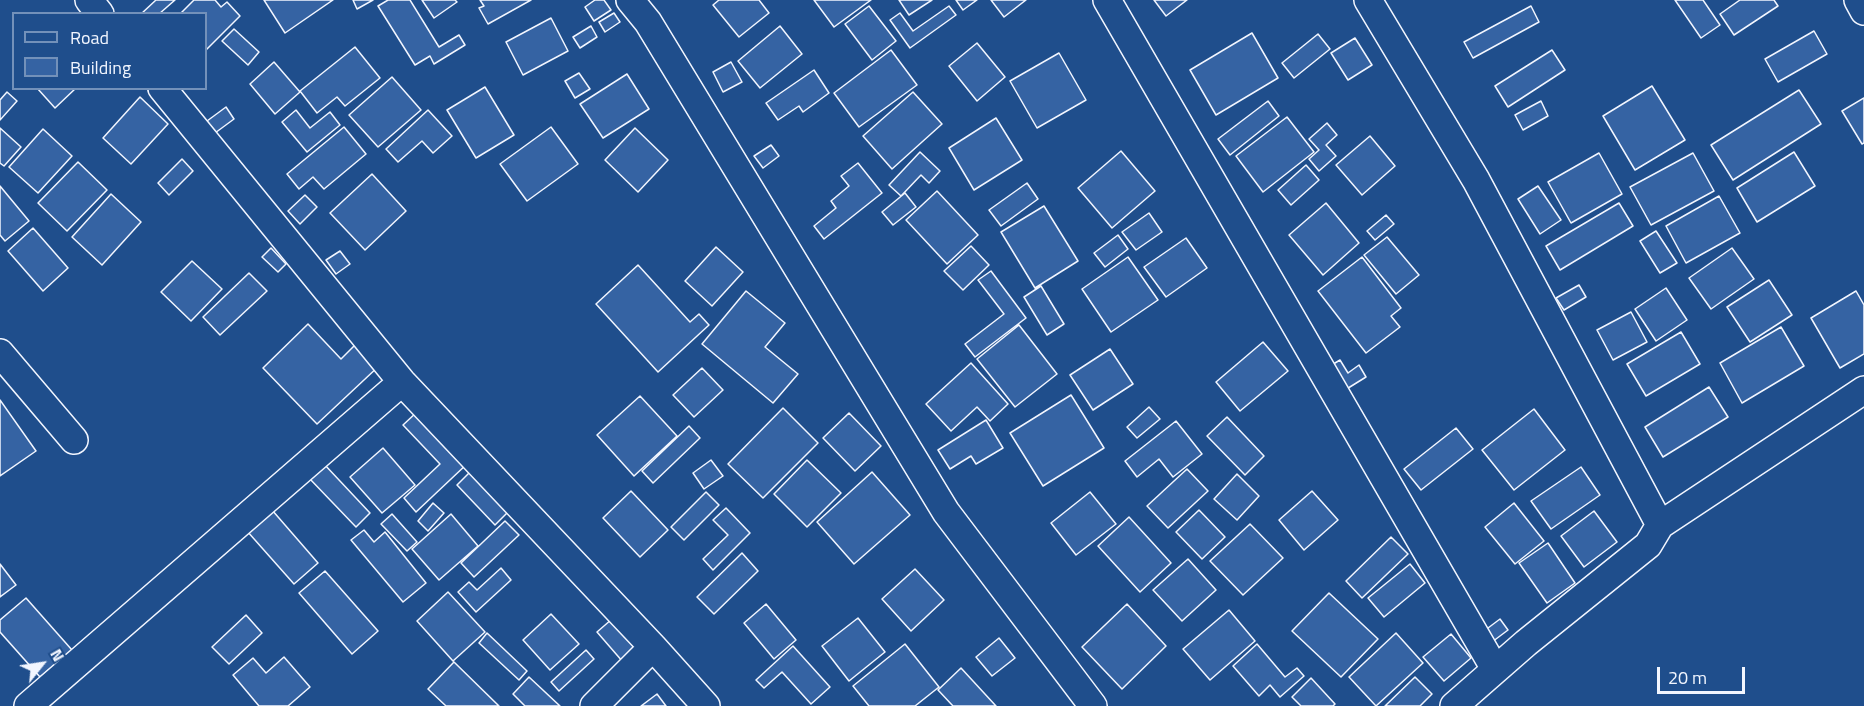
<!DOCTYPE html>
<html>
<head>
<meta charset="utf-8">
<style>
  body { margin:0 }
  #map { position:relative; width:1864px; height:706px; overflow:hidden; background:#1f4e8c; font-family:"Titillium Web",sans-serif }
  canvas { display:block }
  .legend { position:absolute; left:12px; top:12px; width:195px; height:78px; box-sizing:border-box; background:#1f4e8c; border:2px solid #7391ba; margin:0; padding:8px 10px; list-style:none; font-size:18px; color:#f2f6ff }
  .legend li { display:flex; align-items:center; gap:12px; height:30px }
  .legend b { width:30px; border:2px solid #7391ba }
  .north { position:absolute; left:12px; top:634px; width:60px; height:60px; -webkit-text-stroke:4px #1f4e8c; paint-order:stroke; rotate:60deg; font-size:16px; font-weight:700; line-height:24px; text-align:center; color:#f2f6ff }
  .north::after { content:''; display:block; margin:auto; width:21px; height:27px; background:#f2f6ff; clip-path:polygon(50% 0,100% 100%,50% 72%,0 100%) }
  .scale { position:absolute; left:1657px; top:667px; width:88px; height:27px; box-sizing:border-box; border:3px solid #f2f6ff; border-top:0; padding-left:8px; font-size:18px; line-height:21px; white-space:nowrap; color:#f2f6ff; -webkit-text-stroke:4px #1f4e8c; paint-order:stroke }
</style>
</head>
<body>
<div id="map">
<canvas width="1864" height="706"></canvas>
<ul class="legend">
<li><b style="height:8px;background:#1f4e8c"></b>Road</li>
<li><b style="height:16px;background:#3563a3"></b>Building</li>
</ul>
<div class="north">N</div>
<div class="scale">20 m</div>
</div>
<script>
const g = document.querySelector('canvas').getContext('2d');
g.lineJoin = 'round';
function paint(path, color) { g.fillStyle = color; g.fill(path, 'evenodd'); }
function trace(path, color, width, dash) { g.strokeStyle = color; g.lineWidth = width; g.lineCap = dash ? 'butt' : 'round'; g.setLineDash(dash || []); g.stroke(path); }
const building = new Path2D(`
  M156,0H175L159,14H141Z
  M194,0H215L221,7L227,2L240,16L206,50V14H180Z
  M264,0H333L285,33Z
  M353,0H373L357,9Z
  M388,0H410L439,47L459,35L465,45L434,64L430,56L415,65L378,6Z
  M422,0H455L457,2L434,18Z
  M480,0H531L488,24L479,8L484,6Z
  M595,0H604L611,10L594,21L585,7Z
  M719,0H759L769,13L739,37L713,5Z
  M814,0H871L834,27Z
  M899,0H932L909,15Z
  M956,0H977L963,10Z
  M991,0H1026L1004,17Z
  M1154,0H1187L1166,16Z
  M1675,0H1703L1720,25L1701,38Z
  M1740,0H1774L1778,6L1734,35L1720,14Z
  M869,6L896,41L872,60L845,24Z
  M949,6L956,15L910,48L890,20L900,13L913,31Z
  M1531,6L1539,22L1473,58L1464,42Z
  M614,13L620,22L605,32L599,22Z
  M551,18L568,51L523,75L506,42Z
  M591,26L597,37L580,48L573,37Z
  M780,26L802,54L760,88L738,61Z
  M234,29L259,52L248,65L222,41Z
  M1814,31L1827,54L1778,82L1765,59Z
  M1252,33L1278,78L1216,115L1190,70Z
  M1318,34L1330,49L1294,78L1282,63Z
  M1355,38L1372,65L1348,80L1331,53Z
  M977,43L1005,77L977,101L949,66Z
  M355,47L380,78L345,106L337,97L317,113L300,91Z
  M891,50L917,85L859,127L834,93Z
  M1552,50L1565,70L1508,107L1495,86Z
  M1059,53L1086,100L1037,128L1010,81Z
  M274,62L300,92L275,114L250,84Z
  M731,62L742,82L723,92L713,72Z
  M814,70L829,93L803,112L799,106L778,120L766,103Z
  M579,73L590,89L575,98L565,81Z
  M627,74L649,109L603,138L580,104Z
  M392,77L421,110L378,147L349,115Z
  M1652,86L1685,140L1635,170L1603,116Z
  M485,87L514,135L476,158L447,110Z
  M37,88H76L55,108Z
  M1799,90L1821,124L1733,180L1711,145Z
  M7,92L17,101L0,120V100Z
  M913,92L942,124L892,169L863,136Z
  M140,97L168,124L131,164L103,138Z
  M1864,98V143L1862,144L1842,111Z
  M1268,101L1279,116L1230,155L1218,139Z
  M1541,101L1548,116L1523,130L1515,115Z
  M226,107L234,119L215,133L207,121Z
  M296,110L310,128L330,112L340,125L307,152L282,122Z
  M428,110L452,136L433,153L422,141L398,162L386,149Z
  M1287,117L1314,152L1263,192L1236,156Z
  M996,118L1022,160L974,190L949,148Z
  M1327,123L1337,135L1326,145L1336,156L1319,171L1309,159L1319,150L1309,139Z
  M344,127L366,154L324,189L313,177L299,189L287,174Z
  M551,127L578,164L527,201L500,164Z
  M0,128L21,147L4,166L0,163Z
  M635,128L668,160L638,192L605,160Z
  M43,129L72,156L38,193L9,167Z
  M1370,136L1395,166L1362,195L1336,165Z
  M771,145L779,156L763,168L754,156Z
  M1121,151L1155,191L1112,228L1078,188Z
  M920,152L940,171L929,183L921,175L901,196L889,185Z
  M1794,152L1815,186L1757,222L1737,188Z
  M1599,153L1622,194L1571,223L1548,182Z
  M1693,153L1714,191L1651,225L1630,187Z
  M182,159L193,171L169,195L158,183Z
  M78,162L107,190L67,231L38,203Z
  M858,163L882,193L824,239L814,226L836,208L831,201L849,186L841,176Z
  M1306,165L1319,180L1291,205L1278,190Z
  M372,174L406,211L365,250L330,213Z
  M1027,183L1038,199L1001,226L989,210Z
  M0,186L29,221L5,241L0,235Z
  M1538,186L1561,220L1540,234L1518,199Z
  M937,191L978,235L947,264L906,220Z
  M905,193L916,207L893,225L882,212Z
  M111,194L141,222L102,265L72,237Z
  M305,195L317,207L300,224L288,211Z
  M1719,196L1740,233L1686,263L1666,226Z
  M1326,203L1359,243L1323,275L1289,235Z
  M1619,203L1633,226L1560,270L1546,246Z
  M1044,206L1078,261L1035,288L1001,232Z
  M1149,213L1162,232L1136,250L1122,232Z
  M1386,215L1394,224L1375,240L1367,231Z
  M33,228L68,268L43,291L8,251Z
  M1656,231L1677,263L1660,273L1640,241Z
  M1118,235L1128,249L1105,267L1094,253Z
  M1387,237L1419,275L1396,294L1364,255Z
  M1186,238L1207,268L1166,297L1144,267Z
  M971,246L989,265L963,290L944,271Z
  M716,247L743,272L712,306L685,281Z
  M271,248L286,264L278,272L262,257Z
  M1732,248L1754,279L1711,309L1689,278Z
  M340,251L350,264L336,274L326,260Z
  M1128,257L1158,300L1111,332L1082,289Z
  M1362,257L1401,308L1391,316L1400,327L1366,353L1318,291Z
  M192,261L222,289L191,321L161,292Z
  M638,265L690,322L699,314L709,325L658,372L596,304Z
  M991,271L1026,318L975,357L965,344L1004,314L978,280Z
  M249,273L267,291L220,335L203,317Z
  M1769,280L1792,315L1750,342L1727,307Z
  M1579,285L1586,297L1564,310L1556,298Z
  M1041,286L1064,324L1047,335L1024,297Z
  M1666,288L1687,320L1656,341L1635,309Z
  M746,291L785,323L765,347L798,374L773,403L702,344Z
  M1856,291L1864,305V354L1840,368L1811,318Z
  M1631,312L1647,342L1613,360L1597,330Z
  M308,324L341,359L358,342L380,365L317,424L263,368Z
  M1019,325L1057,374L1015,407L977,359Z
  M1781,327L1804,366L1742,403L1720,363Z
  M1681,332L1700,364L1646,396L1627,364Z
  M1263,342L1288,371L1240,411L1216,382Z
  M1110,349L1133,384L1093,410L1070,375Z
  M1340,360L1348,373L1359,365L1366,377L1345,390L1330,366Z
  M971,363L1008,404L990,421L977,407L951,431L926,404Z
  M702,368L723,390L694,417L673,395Z
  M1709,387L1728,417L1663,457L1645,427Z
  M1071,395L1104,448L1043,486L1010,433Z
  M640,396L677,436L634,476L597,435Z
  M0,400L36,451L0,476Z
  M1149,407L1160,419L1137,438L1127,427Z
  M783,408L818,443L763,498L728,464Z
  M1534,409L1565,450L1514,490L1482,450Z
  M418,411L468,463L416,512L404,498L440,464L403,425Z
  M849,413L881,446L855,471L823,438Z
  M1227,417L1264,456L1245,475L1207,436Z
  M986,420L1003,448L976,464L971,456L950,469L938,450Z
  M1176,421L1202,454L1173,477L1159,459L1137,477L1125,461Z
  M689,426L700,438L653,483L642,471Z
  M1456,428L1473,449L1421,490L1404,469Z
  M383,448L415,485L382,513L350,477Z
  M711,460L723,476L704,489L693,473Z
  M807,460L841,493L807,527L774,494Z
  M324,464L370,513L356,527L309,478Z
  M1581,467L1600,495L1551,529L1531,501Z
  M473,469L511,509L495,525L457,485Z
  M1187,469L1208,491L1168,528L1147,506Z
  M872,472L910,515L854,564L817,522Z
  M1237,474L1259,496L1237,520L1214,499Z
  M631,491L668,530L640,557L603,518Z
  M1312,491L1338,520L1304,550L1279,520Z
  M706,492L719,505L684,540L671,527Z
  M1090,492L1116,524L1076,555L1051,523Z
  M433,503L444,513L428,531L418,521Z
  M1514,503L1544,541L1515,564L1485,527Z
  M726,508L750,533L713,570L703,559L728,535L713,520Z
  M272,510L318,563L294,584L247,531Z
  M1199,510L1225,537L1202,559L1176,532Z
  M1594,511L1617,542L1584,567L1561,536Z
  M392,514L417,542L407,551L381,524Z
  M451,514L478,546L439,580L412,549Z
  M1129,517L1171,563L1140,592L1098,546Z
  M505,521L519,535L474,577L461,563Z
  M1250,524L1283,558L1243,595L1210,561Z
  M364,530L374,542L385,532L426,583L403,602L351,540Z
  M1391,537L1408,554L1362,598L1346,581Z
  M1548,543L1575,583L1547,603L1519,563Z
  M742,553L758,571L714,614L697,597Z
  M1188,559L1216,590L1182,621L1153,590Z
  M0,564L16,585L0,597Z
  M1410,564L1425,583L1384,617L1368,598Z
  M501,568L511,580L476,612L458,592L469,582L477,590Z
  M915,569L944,600L911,631L882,599Z
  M325,571L378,631L352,654L299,593Z
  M448,592L485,632L453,661L417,621Z
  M1329,593L1378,639L1341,677L1292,631Z
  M26,598L72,650L40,677L0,632V620Z
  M766,604L796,640L774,659L744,623Z
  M1127,604L1166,646L1122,689L1082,647Z
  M1229,610L1255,641L1210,680L1183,649Z
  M551,614L579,644L550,670L523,640Z
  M246,615L262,633L229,664L212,647Z
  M858,618L885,652L849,681L822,646Z
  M612,619L638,648L623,662L597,632Z
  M1500,619L1508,630L1492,642L1484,631Z
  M487,633L527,671L519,680L479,643Z
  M1396,633L1423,663L1376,706L1349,677Z
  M1451,634L1471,658L1444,681L1423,657Z
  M999,638L1015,658L992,676L976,657Z
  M905,644L939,687L915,706H869L853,686Z
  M1257,644L1285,677L1297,668L1304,676L1280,697L1270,685L1259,696L1233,666Z
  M793,646L830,687L811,704L782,672L764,688L756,680Z
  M586,650L594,659L559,691L551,682Z
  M284,657L310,687L288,706H259L233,675L253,658L266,673Z
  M454,662L499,706H446L428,689Z
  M961,668L996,706H953L938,690Z
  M529,677L560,706H525L513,694Z
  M1415,677L1432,694L1420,706H1385Z
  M1311,678L1335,704L1333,706H1301L1292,697Z
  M657,694L666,706H641Z`);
const minor = new Path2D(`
  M89,0L100,14
  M630,0L648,22L946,512L1093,706
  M1107,0L1495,669
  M1368,0L1476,180L1660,525
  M1858,0L1864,11
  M162,88L402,382L653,647L706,706
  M0,353L74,440
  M28,706L402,382
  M594,706L653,647
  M1454,706L1526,643L1648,545L1660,525L1864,390`);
paint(building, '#3563a3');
trace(building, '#f2f6ff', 1.5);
trace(minor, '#f2f6ff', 30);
trace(minor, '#1f4e8c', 27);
</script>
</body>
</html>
